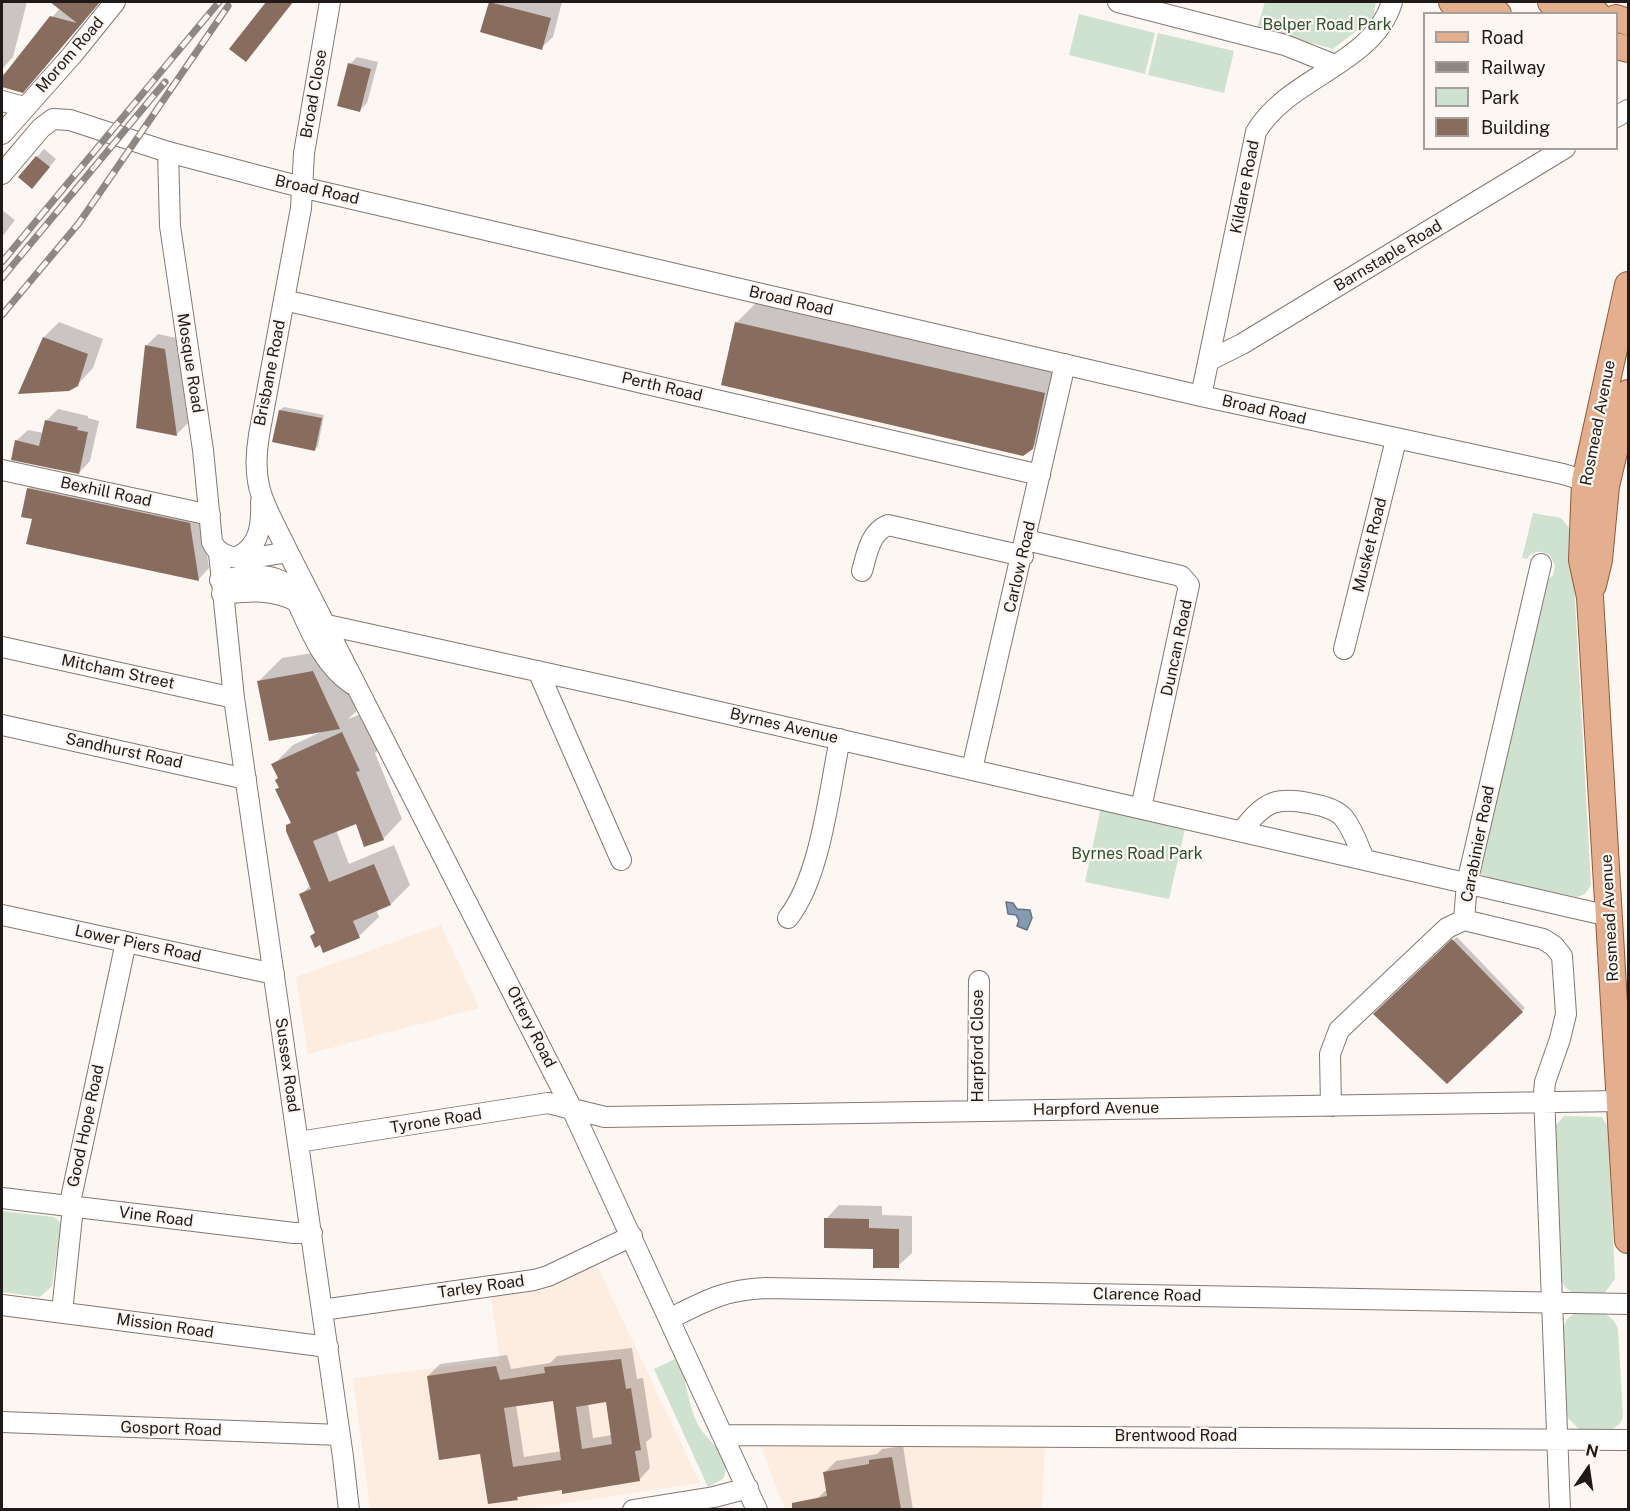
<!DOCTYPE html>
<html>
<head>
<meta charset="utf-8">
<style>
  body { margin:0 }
  #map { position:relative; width:1630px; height:1511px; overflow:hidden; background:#fdf7f3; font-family:"Public Sans",sans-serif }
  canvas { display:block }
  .frame { position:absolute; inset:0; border:3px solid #1f1a17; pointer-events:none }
  .legend { position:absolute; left:1423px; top:12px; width:195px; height:138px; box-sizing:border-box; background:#fdf7f3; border:2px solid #a49f9b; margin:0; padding:8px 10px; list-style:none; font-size:18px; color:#1f1a17 }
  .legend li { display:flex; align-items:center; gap:12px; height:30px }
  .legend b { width:30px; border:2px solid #a49f9b }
  .north { position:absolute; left:1558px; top:1439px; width:60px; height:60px; -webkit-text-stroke:4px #fdf7f3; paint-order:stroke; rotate:13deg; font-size:16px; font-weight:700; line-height:24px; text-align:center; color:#1f1a17 }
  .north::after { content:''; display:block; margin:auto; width:21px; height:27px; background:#1f1a17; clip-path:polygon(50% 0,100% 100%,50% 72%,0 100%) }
</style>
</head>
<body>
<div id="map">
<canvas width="1630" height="1511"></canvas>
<div class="frame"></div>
<ul class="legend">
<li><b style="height:8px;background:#e3af8f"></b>Road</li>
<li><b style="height:8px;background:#8e8885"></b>Railway</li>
<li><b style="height:16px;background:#cee2cf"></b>Park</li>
<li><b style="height:16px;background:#886d5f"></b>Building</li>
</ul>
<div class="north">N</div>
</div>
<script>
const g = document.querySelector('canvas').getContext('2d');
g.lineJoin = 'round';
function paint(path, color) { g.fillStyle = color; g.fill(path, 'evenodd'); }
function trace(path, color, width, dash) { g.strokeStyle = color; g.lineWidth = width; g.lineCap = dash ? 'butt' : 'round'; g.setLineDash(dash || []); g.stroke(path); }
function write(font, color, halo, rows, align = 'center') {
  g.font = font + ' "Public Sans",sans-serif'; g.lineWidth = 4.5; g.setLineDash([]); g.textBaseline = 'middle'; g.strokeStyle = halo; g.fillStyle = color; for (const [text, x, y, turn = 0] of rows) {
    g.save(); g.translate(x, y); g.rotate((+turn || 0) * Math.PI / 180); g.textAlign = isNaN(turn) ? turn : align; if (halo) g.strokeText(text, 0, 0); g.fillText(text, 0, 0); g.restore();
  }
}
const built = new Path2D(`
  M441,925L479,1008L308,1054L296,977Z
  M596,1264L700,1483L527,1509H370L353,1378L500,1360L491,1297L547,1289Z
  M760,1445L1045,1447L1042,1509H785Z`);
const green = new Path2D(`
  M1265,2H1376L1373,18L1333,49L1257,28Z
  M1079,14L1155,33L1145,74L1069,55Z
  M1158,33L1234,51L1224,93L1148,75Z
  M1533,513L1561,518L1571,530L1591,885L1585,894L1577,897L1486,878L1479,872L1544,584L1553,575L1555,566L1550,555C1541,550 1533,550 1527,559L1522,558Z
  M1101,807L1186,825L1169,899L1085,882Z
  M1564,1116L1602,1117L1608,1127L1615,1279L1602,1296C1583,1295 1565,1297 1560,1275L1554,1127Z
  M2,1211L54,1217L61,1223L52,1286L40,1297L2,1292Z
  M1576,1312C1594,1313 1611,1309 1618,1329L1623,1417C1617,1435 1596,1431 1581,1431L1567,1417L1562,1331L1567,1319Z
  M677,1358C688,1381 687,1406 700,1428C711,1445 734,1457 723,1479L708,1487L654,1369Z`);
const water = new Path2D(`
  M1006,902L1013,903L1017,909L1030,910L1032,918L1027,930L1017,926L1019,920L1016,915L1008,914Z`);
const shadow = new Path2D(`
  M2,2H27L13,57L2,69Z
  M52,2H100L38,75L4,86L2,98V73L6,74L60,8Z
  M269,2H293L246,60L231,49Z
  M490,2H562L553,37L541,48L482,31Z
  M357,57L378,62L367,103L359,111L350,64Z
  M44,149L56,159L39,179L37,157Z
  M2,210L15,220L2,237Z
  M760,299L1068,370L1056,424L1032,448L736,323Z
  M59,322L103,339L93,368L77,385L44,337Z
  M158,334L176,338L188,423L176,435L146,346Z
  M284,407L324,415L318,446L315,449L280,410Z
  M58,409L88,416V418L99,421L90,461L79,473L16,441L28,430L43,433L46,421Z
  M40,477L201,512L209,568L198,580L33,518L29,488Z
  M336,649L363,705L348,719L361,714L378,750L375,753L402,819L383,839L356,822L336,830L349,864L394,845L410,885L391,904L376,910L379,917L359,936L321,943L311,936L316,932L301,895L311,884L287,826L292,821L277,789L280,787L279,778L273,765L293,745L321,732L259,681L282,658Z
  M1457,937L1525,1008L1447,1082L1376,1014Z
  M839,1205L882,1206V1215L912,1216V1253L898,1266L875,1247L826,1219Z
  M632,1348L637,1379L643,1378L652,1437L646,1442L650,1468L639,1480L563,1488L489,1503L482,1452L428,1376L440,1364L507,1355L511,1369L550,1363L557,1356ZM554,1399L562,1451L524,1457L516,1405ZM607,1401L612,1435L593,1438L588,1403Z
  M903,1446L913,1510H819L817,1499L827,1489L824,1473L836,1461L877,1454L882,1449Z`);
const building = new Path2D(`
  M50,2H100L23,93L2,87V77L50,16L77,23Z
  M266,2H293L246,62L229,49Z
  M489,2L551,18L542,50L480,32Z
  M348,63L371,69L360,112L337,106Z
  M36,156L50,167L32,189L18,177Z
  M735,322L1045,393L1033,449L1023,456L721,385Z
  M43,337L88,354L78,386L69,391L18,394Z
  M145,345L165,349L177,436L136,428Z
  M279,410L322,418L315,451L272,442Z
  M45,420L78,427L77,430L88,432L79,474L11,460L15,440L39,446Z
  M27,488L190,523L199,581L26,544L32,519L21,517Z
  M313,671L340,729L269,741L257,681Z
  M342,732L360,771L356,772L384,840L364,847L356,824L313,841L329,882L374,864L391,905L353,921L360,938L323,953L320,945L315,948L310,936L315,933L299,894L311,889L286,831V825L291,823L275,789L279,788L275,780L278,778L271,764Z
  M1452,939L1523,1012L1447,1084L1373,1014Z
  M824,1218L869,1219V1228L899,1229V1268H873V1249L824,1248Z
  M621,1359L626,1389L631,1388L641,1450L635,1451L640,1481L562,1494V1490L517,1497L518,1500L488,1504L480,1454L439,1460L427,1376L496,1366L500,1380L545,1373L544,1367ZM553,1401L561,1460L513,1467L504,1408ZM606,1402L612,1444L582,1449L576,1407Z
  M892,1457L901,1509H792V1503L827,1496L823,1472L869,1464V1460Z`);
const minor = new Path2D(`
  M330,2L304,153L301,208L259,435C250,489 266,506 288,552L572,1109L757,1510
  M1118,2L1285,45L1335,65
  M2,101L24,107
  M1616,117L1628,110
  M2,134L73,54L115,2
  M168,152L170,226L203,450L212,542C223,568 266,555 288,552
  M2,174L41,128L53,119L70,120L168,152L301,187L1201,396L1563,474L1599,485
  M284,300L1040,475
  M1210,360L1242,344L1565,148
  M1201,396L1256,132C1288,77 1373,65 1392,2
  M2,470L210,515
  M1026,540L1181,576L1189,585L1141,808
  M219,553L234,698L343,1457L349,1510
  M237,557C260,547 262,524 261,501
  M862,571C867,554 870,532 888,525L1023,556
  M220,580C243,576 271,570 290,587C307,620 319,662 352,684
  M222,594C249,591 273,588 298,602
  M327,625L628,691L1609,916
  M2,647L234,698
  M1344,649L1396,440
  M538,671L621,860
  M2,725L246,779
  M972,769L1065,364
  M1242,831C1264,801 1277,796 1313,804C1324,806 1335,809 1343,817C1353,829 1358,845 1364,859
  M2,915L274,974
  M788,918C821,876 829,791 840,739
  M1464,920L1543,939L1554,946L1562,956L1566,1014L1560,1039L1545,1082L1544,1093L1560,1510
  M1331,1106L1330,1054L1339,1030L1447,928L1464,920L1467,883L1541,564
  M978,1111L979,981
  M298,1142L548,1103L605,1117L1620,1101
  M2,1198L294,1233H312
  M2,1305L328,1347
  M322,1310L534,1280L548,1276L632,1236
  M62,1312L73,1207L71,1198L126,942
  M671,1318C707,1300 724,1290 765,1288L1628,1304
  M2,1422L340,1435
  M724,1435L1628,1440
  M633,1510L714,1497L748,1488`);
const major = new Path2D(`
  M1452,2L1498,14
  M1551,2L1597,14
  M1616,18L1628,22
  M1616,46L1628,49
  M1628,285L1585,481L1582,560L1590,597L1628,1240
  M1593,585L1599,560L1606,486L1628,393`);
const rail = new Path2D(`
  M2,262L219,2
  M2,278L165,82
  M2,315L79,223L228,6`);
const parkNames = [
  ["Belper Road Park",1327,25],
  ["Byrnes Road Park",1137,854]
];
const streetNames = [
  ["Morom Road",70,55,-49],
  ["Broad Close",314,94,-80],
  ["Kildare Road",1245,187,-79],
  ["Broad Road",317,190,13],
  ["Barnstaple Road",1388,256,-31],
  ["Broad Road",791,301,13],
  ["Mosque Road",190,363,81],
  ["Brisbane Road",270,373,-79],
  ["Perth Road",662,387,13],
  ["Broad Road",1264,410,13],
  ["Rosmead Avenue",1598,423,-79],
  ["Bexhill Road",106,492,12],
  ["Musket Road",1370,545,-76],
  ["Carlow Road",1020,567,-77],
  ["Duncan Road",1177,648,-78],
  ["Mitcham Street",118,672,12],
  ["Byrnes Avenue",784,726,13],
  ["Sandhurst Road",124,751,12],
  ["Carabinier Road",1478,844,-79],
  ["Rosmead Avenue",1610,918,-93],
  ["Lower Piers Road",138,944,12],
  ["Ottery Road",531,1027,63],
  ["Harpford Close",978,1046,-90],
  ["Sussex Road",287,1065,82],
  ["Harpford Avenue",1096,1109,-1],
  ["Tyrone Road",436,1121,-9],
  ["Good Hope Road",86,1126,-78],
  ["Vine Road",156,1217,7],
  ["Tarley Road",481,1287,-8],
  ["Clarence Road",1147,1295,1],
  ["Mission Road",165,1326,8],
  ["Gosport Road",171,1429,2],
  ["Brentwood Road",1176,1436]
];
paint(built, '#fdece0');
paint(green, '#cee2cf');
paint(water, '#869bb1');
trace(water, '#677483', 1.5);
paint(shadow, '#0003');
paint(building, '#886d5f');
trace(minor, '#84776f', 22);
trace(major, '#925834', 28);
trace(minor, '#fff', 20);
trace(major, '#e3af8f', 26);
trace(rail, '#8e8885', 7);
trace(rail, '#fdf7f3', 4.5, [14]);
write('16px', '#2e5230', '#fdf7f3', parkNames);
write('16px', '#1f1a17', '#fdf7f3', streetNames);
</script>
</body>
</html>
